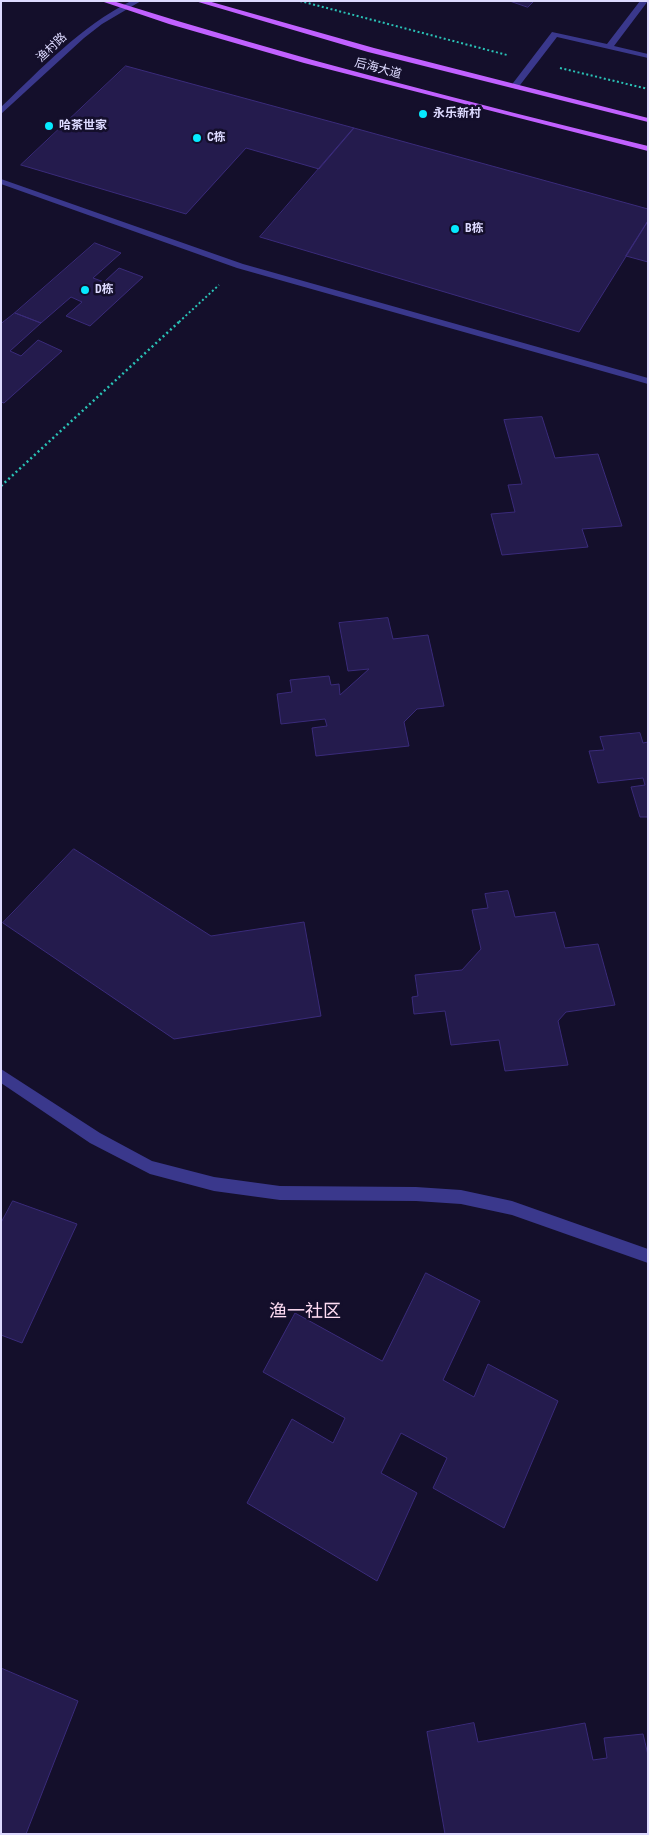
<!DOCTYPE html>
<html>
<head>
<meta charset="utf-8">
<style>
  body { margin:0 }
  #map { position:relative; width:649px; height:1835px; overflow:hidden; background:#140f2b; font-family:"Roboto Condensed",sans-serif }
  canvas { display:block }
  .frame { position:absolute; inset:0; border:2px solid #dddaff; pointer-events:none }
</style>
</head>
<body>
<div id="map">
<canvas width="649" height="1835"></canvas>
<div class="frame"></div>
</div>
<script>
const g = document.querySelector('canvas').getContext('2d');
g.lineJoin = 'round';
function paint(path, color) { g.fillStyle = color; g.fill(path, 'evenodd'); }
function trace(path, color, width, dash) { g.strokeStyle = color; g.lineWidth = width; g.lineCap = dash ? 'butt' : 'round'; g.setLineDash(dash || []); g.stroke(path); }
function write(font, color, halo, rows, align = 'center') {
  g.font = font + ' "Roboto Condensed","Noto Sans SC",sans-serif'; g.lineWidth = 5; g.setLineDash([]); g.textBaseline = 'middle'; g.strokeStyle = halo; g.fillStyle = color; for (const [text, x, y, turn = 0] of rows) {
    g.save(); g.translate(x, y); g.rotate((+turn || 0) * Math.PI / 180); g.textAlign = isNaN(turn) ? turn : align; if (halo) g.strokeText(text, 0, 0); g.fillText(text, 0, 0); g.restore();
  }
}
const building = new Path2D(`
  M510,1H534L528,7Z
  M126,66L354,128L319,169L246,148L186,214L21,165Z
  M354,128L648,209V221L579,332L260,237Z
  M648,221V262L626,256Z
  M95,243L121,253L93,278L104,282L119,268L143,277L90,326L66,316L82,302L71,297L41,323L15,313Z
  M15,313L41,323L10,351L21,356L38,340L62,351L4,403L1,402V324Z
  M542,417L555,458L598,454L622,526L582,529L588,547L502,555L491,514L515,512L508,485L522,484L504,420Z
  M388,618L393,639L428,635L444,706L417,709L404,722L409,746L316,756L312,728L327,726L325,719L281,724L277,694L292,692L290,680L329,676L331,685L339,684L340,695L369,669L348,671L339,623Z
  M640,733L643,743L648,742V817H640L631,787L645,785L643,778L598,783L589,751L604,750L600,737Z
  M74,849L211,936L304,922L321,1016L174,1039L3,923Z
  M508,891L515,917L555,912L565,948L598,944L615,1005L566,1012L558,1021L568,1065L505,1071L499,1040L451,1045L445,1011L414,1014L412,997L418,996L415,975L462,970L481,949L472,910L488,908L485,894Z
  M13,1201L77,1224L22,1343L1,1335V1223Z
  M426,1273L480,1301L443,1380L474,1397L488,1364L558,1401L504,1528L433,1488L447,1458L401,1433L381,1473L417,1493L377,1581L247,1503L292,1419L333,1443L345,1418L263,1372L295,1313L382,1361Z
  M1,1668L78,1701L26,1834H1Z
  M474,1723L478,1742L585,1723L593,1760L607,1758L604,1738L643,1734L648,1755V1834H445L427,1732Z`);
const pathFar1 = new Path2D(`
  M300,1L507,55
  M560,68L648,89
  M179,322L219,285`);
const path = new Path2D(`
  M1,486L180,321`);
const minor = new Path2D(`
  M131,1H141L102,24L84,38L1,114V107C42,68 80,27 131,1Z
  M640,1H648L614,46L648,54V58L557,37L517,89L510,87L552,32L607,44Z
  M1,179L243,264L648,378V384L237,268L1,184Z
  M1,1069L100,1133L152,1161L214,1177L280,1186L416,1187L461,1190L512,1201L648,1249V1263L512,1215L461,1204L416,1201L280,1200L214,1191L150,1174L90,1143L1,1083Z`);
const major = new Path2D(`
  M101,1H113C290,57 468,102 648,146V151L304,63L169,24Z
  M195,1H208L374,48L648,118V122L368,52Z`);
const markers = [
  [423,114,5,"#06eaff"],
  [49,126,5,"#06eaff"],
  [197,138,5,"#06eaff"],
  [455,229,5,"#06eaff"],
  [85,290,5,"#06eaff"]
];
const farStreetnames = [
  ["渔村路",52,48,-43],
  ["后海大道",378,69,15]
];
const farPoinames = [
  ["永乐新村",433,114],
  ["哈茶世家",59,126],
  ["C栋",207,138],
  ["B栋",465,229],
  ["D栋",95,290]
];
const quarterNames = [
  ["渔一社区",305,1312]
];
paint(building, '#241b4d');
trace(building, '#3a2b7a', 1);
trace(pathFar1, '#2ac3b7', 2, [2, 2.5]);
trace(path, '#2ac3b7', 2.5, [2, 3]);
paint(minor, '#3a388c');
paint(major, '#c161ff');
for (const [x, y, r, color] of markers) { const dot = new Path2D(); dot.arc(x, y, r, 0, 2 * Math.PI); g.fillStyle = color; g.fill(dot); trace(dot, '#140f2b', 2); }
write('12px', '#dddaff', '#140f2b', farStreetnames);
write('bold 12px', '#dddaff', '#140f2b', farPoinames, 'left');
write('18px', '#ffdcf3', '#140f2b', quarterNames);
</script>
</body>
</html>
